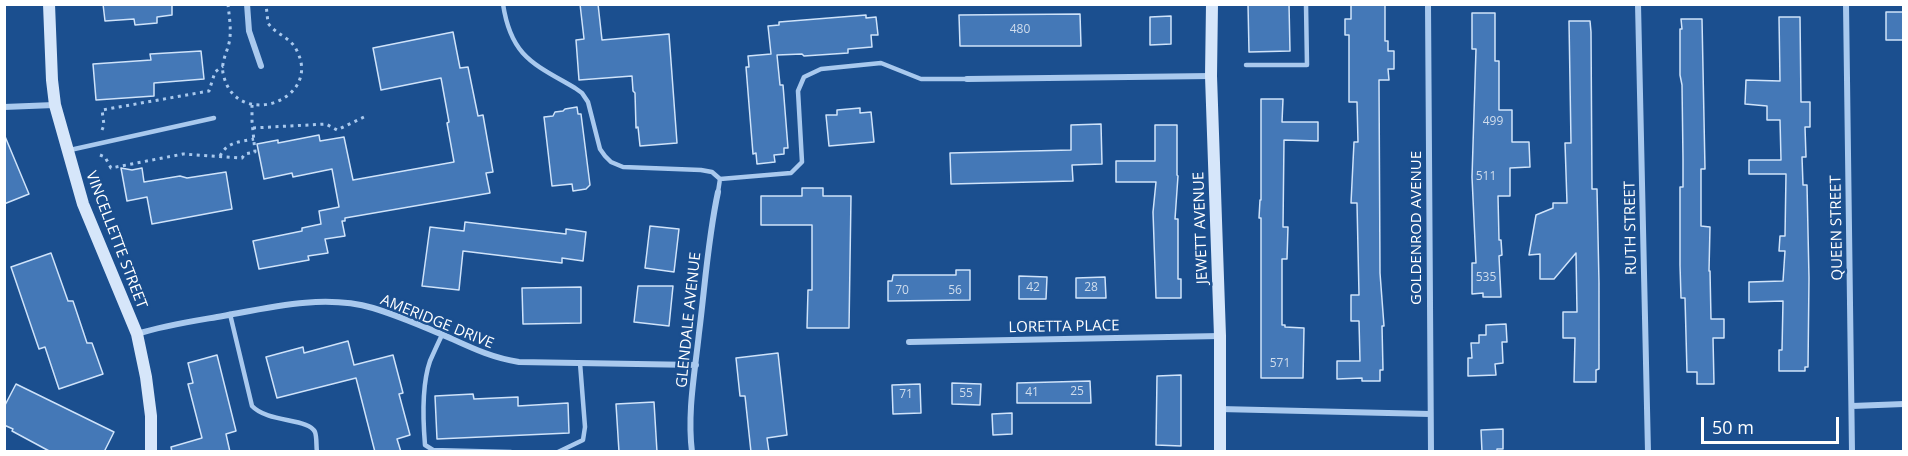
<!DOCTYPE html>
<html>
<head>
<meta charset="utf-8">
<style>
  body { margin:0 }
  #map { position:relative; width:1908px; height:456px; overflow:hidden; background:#1b4f8f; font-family:"Open Sans",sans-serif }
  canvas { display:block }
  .frame { position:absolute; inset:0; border:6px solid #fff; pointer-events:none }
  .scale { position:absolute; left:1701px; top:417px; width:138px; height:27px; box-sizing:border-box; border:3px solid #fff; border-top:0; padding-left:8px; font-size:18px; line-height:21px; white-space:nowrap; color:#fff; -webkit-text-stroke:4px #1b4f8f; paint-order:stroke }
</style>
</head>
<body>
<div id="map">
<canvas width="1908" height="456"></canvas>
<div class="frame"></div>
<div class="scale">50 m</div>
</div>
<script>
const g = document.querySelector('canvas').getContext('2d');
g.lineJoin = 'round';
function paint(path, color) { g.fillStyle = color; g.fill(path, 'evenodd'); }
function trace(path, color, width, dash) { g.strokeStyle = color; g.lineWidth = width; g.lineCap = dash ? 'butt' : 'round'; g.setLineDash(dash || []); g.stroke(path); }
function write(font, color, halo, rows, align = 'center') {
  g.font = font + ' "Open Sans",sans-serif'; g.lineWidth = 5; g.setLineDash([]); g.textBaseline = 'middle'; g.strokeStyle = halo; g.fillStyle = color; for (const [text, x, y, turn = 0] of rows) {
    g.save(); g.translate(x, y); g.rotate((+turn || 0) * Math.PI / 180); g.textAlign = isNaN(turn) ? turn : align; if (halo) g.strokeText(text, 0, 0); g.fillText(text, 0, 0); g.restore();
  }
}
const building = new Path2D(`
  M103,4H172V15L157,17V23L135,25L134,19L105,21Z
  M580,4H598L602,40L669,34L677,143L640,146L638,127L636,128L635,93L633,91L632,76L579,80L576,40L584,39Z
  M1248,4H1289L1290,51L1249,52Z
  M1351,4H1385V41H1388V51H1394V69H1388L1389,80H1379L1380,273L1384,326H1382L1383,370H1380V381H1362V378L1337,379V361H1360L1359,321H1351V295H1359L1357,203H1351L1354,142H1358L1357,102H1349V35H1345V19H1351Z
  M1886,12H1904V40H1886Z
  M1472,13H1495V61H1499V110H1512V142H1529L1530,167L1510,168V196H1498L1499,240H1501L1502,255L1499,256L1501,297H1483V293L1472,294V263H1476L1472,177L1476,49H1472Z
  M1080,14L1081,46H960L959,15Z
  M866,15V18L876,17L878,35H871L872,47L848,49V53L804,56L802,54L777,55L780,85H783L788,148H784V154L774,155L775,162L757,164L756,153L753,154L746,67H749L748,56L771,54L768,26L779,25V22Z
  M1171,16V44L1150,45V17Z
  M1779,17H1800L1801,102H1810V127H1805L1806,157H1802L1803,185H1807L1809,278L1808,367H1805V371H1779V350H1782L1783,301L1749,302V282L1783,281L1785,251H1779L1780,236H1785L1786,174H1749V160H1781L1780,120H1767V106L1745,104L1746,80L1780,81Z
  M1681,19H1702L1705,169H1701V226L1710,227L1709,271H1710L1711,319H1724V338H1713L1714,384H1697V372H1687L1685,298H1681L1680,265V187H1683V159L1682,85L1680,75V29H1682Z
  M1569,21H1590L1591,32L1592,189H1597L1599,283V369L1596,370V382H1574L1575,338H1563V312H1577L1576,253L1554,279H1540V254L1529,255L1536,215L1553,208V203H1567L1565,143H1571Z
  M453,32L460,68L468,67L478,116L483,115L493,172L486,173L490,193L345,218V221H342L345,236L325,239L328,253L308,256L309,260L259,269L253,241L302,231V228L321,224L319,211L339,207L332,169L293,177L292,173L264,179L257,144L278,140V143L319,135L320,141L344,137L353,180L454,162L447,123L449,122L441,78L381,90L373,48Z
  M201,51L204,79L154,83V96L96,100L93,64L151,60L150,54Z
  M1261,99H1283L1282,122H1318V141L1284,140L1283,227H1288L1287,259H1282V325H1285V327L1304,328L1303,378H1261V218H1259L1260,200H1261Z
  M577,107L578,114H581L590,185L586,189L573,191L572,184L552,186L544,117L553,116L555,112L563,111L565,109Z
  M860,108V113L871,112L874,142L829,146L826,115H837V110Z
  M1101,124L1102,164L1072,165L1073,181L951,184L950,153L1071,150V125Z
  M1155,125H1177V175L1178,176L1175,219H1178V279H1181V298H1156L1153,212L1156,182H1116V161H1155Z
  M4,134L29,194L4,204Z
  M121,168L132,170L142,168L144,182L180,176L187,178L226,172L232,209L152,224L147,197L127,201Z
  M802,188H823V196H851L849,328H807L808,290H812V225H761V196H802Z
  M465,222L566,234V229L586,232L583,261L562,258V263L463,251L459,290L422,286L430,227L464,231Z
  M650,226L679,229L674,272L645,268Z
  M51,253L68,301H73L87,343H92L103,374L59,389L45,347L39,349L11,267Z
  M956,270H970V300L888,301V281H892L893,275H956Z
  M1019,276L1047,277L1046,299H1019Z
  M1105,277L1106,298H1076V278Z
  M638,286H673L669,326L634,322Z
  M581,287V323L523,324L522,288Z
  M1506,324L1507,342H1502L1503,363L1495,364L1496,375L1468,376V358H1472L1471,343H1479V335H1486V325Z
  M348,341L354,365L393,355L403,393L399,394L410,435L397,439L401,452H375L356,378L277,398L266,357L303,347L304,353Z
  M778,353L787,435L767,438L769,452H751L745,396H740L736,358Z
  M217,355L236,431L226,434L230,452H172L171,447L202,438L188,384L193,383L188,363Z
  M1181,375V446L1156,445L1157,376Z
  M1090,381L1091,403H1017V383Z
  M952,383L981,384L980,405L952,404Z
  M16,384L114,432L104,452H51L12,431L13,429L4,425V407Z
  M920,384L921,413L893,414L892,385Z
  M473,394L474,399L518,397V406L568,403L569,433L437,439L435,396Z
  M654,402L657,452H619L616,404Z
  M1012,413V434L993,435L992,414Z
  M1503,429V449H1497V452H1482L1481,430Z`);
const path = new Path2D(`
  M228,4C229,15 231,26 230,37C229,51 219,62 224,77C238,130 322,100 297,51C291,37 276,35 268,23L266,4
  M253,128L326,124L337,130L366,116
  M102,130L104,125L102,110L209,91L215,72L223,66
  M100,155L105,157L111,168L183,154L242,158L245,154L255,152L252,121V105
  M220,156C227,142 239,142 254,139`);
const lane = new Path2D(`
  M503,4C511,57 534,64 575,88L582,93L588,102L600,149L605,156L611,162L623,167L701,170L712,172L720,179L718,192
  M1246,65H1307L1306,4
  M70,150L214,118
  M720,179L791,173L802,162L798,91L804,77L821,69L881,63L921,79H967
  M230,314L252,406C268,423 309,418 315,432C317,437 316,446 317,452
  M442,335C438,343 434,352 430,361C422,384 423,421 425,445L433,450L511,452
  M558,452L583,440L585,427L580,363`);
const street = new Path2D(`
  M247,4L249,31L261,66
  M1428,4L1431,452
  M1638,4L1648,452
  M1846,4L1852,452
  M967,79L1211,76
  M4,107L54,105
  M137,334C165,325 194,321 223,316C271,307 325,294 373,308C399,316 425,327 450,338C474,349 493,358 519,362L696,365
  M909,342L1220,336
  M1852,406L1904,404
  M1220,409L1430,414
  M692,452C687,412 695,372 699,333C705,286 708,238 718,192`);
const secondary = new Path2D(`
  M49,4L52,80L55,105L83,204L137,334L146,377L151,416V452
  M1212,4L1211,76L1220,336V452`);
const numberNames = [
  ["480",1020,30],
  ["499",1493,122],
  ["511",1486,177],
  ["535",1486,278],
  ["42",1033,288],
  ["28",1091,288],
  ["70",902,291],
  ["56",955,291],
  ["571",1280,364],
  ["25",1077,392],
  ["41",1032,393],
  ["55",966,394],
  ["71",906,395]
];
const streetNames = [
  ["JEWETT AVENUE",1201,228,-92],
  ["GOLDENROD AVENUE",1417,228,-90],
  ["RUTH STREET",1631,228,-91],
  ["QUEEN STREET",1837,228,-91],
  ["VINCELLETTE STREET",116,240,69],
  ["GLENDALE AVENUE",689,320,-84],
  ["AMERIDGE DRIVE",437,322,22],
  ["LORETTA PLACE",1064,327,-1]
];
paint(building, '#4478b7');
trace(building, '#cfe3fa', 1.5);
trace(path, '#a9c9ee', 3, [3, 4.5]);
trace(lane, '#a9c9ee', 4.5);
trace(street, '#a9c9ee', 6);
trace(secondary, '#d6e6fa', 12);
write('12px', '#d0dded', null, numberNames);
write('15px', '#fff', '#1b4f8f', streetNames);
</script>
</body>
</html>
